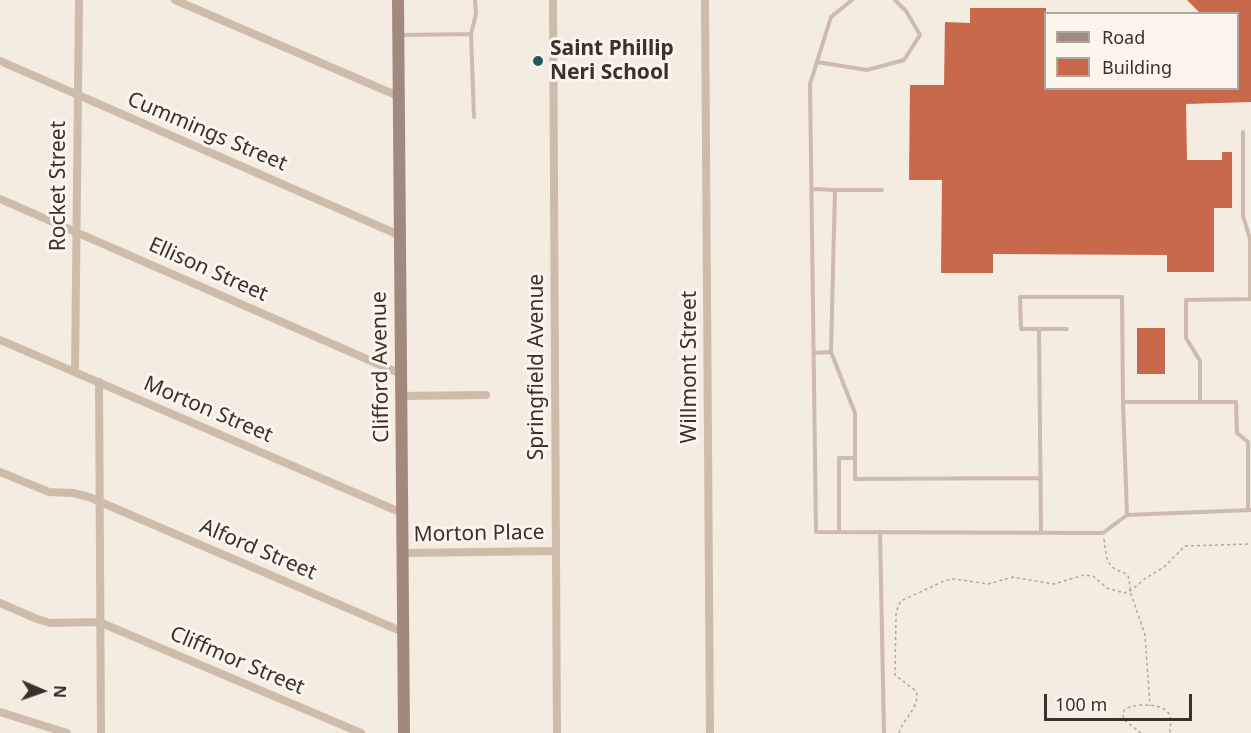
<!DOCTYPE html>
<html>
<head>
<meta charset="utf-8">
<style>
  body { margin:0 }
  #map { position:relative; width:1251px; height:733px; overflow:hidden; background:#f4ebe1; font-family:"Noto Sans",sans-serif }
  canvas { display:block }
  .legend { position:absolute; left:1044px; top:12px; width:195px; height:78px; box-sizing:border-box; background:#fbf5ee; border:2px solid #aea6a0; margin:0; padding:8px 10px; list-style:none; font-size:18px; color:#3b302b }
  .legend li { display:flex; align-items:center; gap:12px; height:30px }
  .legend b { width:30px; border:2px solid #aea6a0 }
  .north { position:absolute; left:12px; top:661px; width:60px; height:60px; -webkit-text-stroke:4px #fbf5ee; paint-order:stroke; rotate:92deg; font-size:16px; font-weight:700; line-height:24px; text-align:center; color:#3b302b }
  .north::after { content:''; display:block; margin:auto; width:21px; height:27px; background:#3b302b; clip-path:polygon(50% 0,100% 100%,50% 72%,0 100%) }
  .scale { position:absolute; left:1044px; top:694px; width:148px; height:27px; box-sizing:border-box; border:3px solid #3b302b; border-top:0; padding-left:8px; font-size:18px; line-height:21px; white-space:nowrap; color:#3b302b; -webkit-text-stroke:4px #fbf5ee; paint-order:stroke }
</style>
</head>
<body>
<div id="map">
<canvas width="1251" height="733"></canvas>
<ul class="legend">
<li><b style="height:8px;background:#a18a7d"></b>Road</li>
<li><b style="height:16px;background:#c8694b"></b>Building</li>
</ul>
<div class="north">N</div>
<div class="scale">100 m</div>
</div>
<script>
const g = document.querySelector('canvas').getContext('2d');
g.lineJoin = 'round';
function paint(path, color) { g.fillStyle = color; g.fill(path, 'evenodd'); }
function trace(path, color, width, dash) { g.strokeStyle = color; g.lineWidth = width; g.lineCap = dash ? 'butt' : 'round'; g.setLineDash(dash || []); g.stroke(path); }
function write(font, color, halo, rows, align = 'center') {
  g.font = font + ' "Noto Sans",sans-serif'; g.lineWidth = 6; g.setLineDash([]); g.textBaseline = 'middle'; g.strokeStyle = halo; g.fillStyle = color; for (const [text, x, y, turn = 0] of rows) {
    g.save(); g.translate(x, y); g.rotate((+turn || 0) * Math.PI / 180); g.textAlign = isNaN(turn) ? turn : align; if (halo) g.strokeText(text, 0, 0); g.fillText(text, 0, 0); g.restore();
  }
}
const building = new Path2D(`
  M1187,0H1251V102L1186,104L1187,160H1222V152H1232V208H1214V272H1167V255L993,254V273H941L942,180H909L910,85H944L945,22L970,23V8H1046V88H1238V14H1201Z
  M1137,328H1165V374H1137Z`);
const path = new Path2D(`
  M1104,539C1107,560 1105,567 1127,574L1129,578L1130,591L1145,635L1150,706
  M899,733C903,719 921,706 916,691L895,675L896,614L898,606L901,601L946,580L955,579L988,584L1013,577L1054,584L1084,575L1093,576L1107,588L1124,593L1130,591L1146,578L1164,567L1185,546L1251,544
  M1141,733L1123,719L1124,710L1127,708C1138,704 1162,702 1169,714C1172,719 1170,727 1170,733`);
const lane = new Path2D(`
  M852,0L831,17L810,84L816,532L1103,533L1127,515L1251,510
  M471,34L476,14L475,0
  M402,35L471,34L474,117
  M817,62L867,70L904,60L920,35L906,11L895,0
  M1243,132V216L1250,239V299
  M812,189L835,190L831,352
  M835,190H882
  M1039,329L1041,533
  M1067,329H1021L1020,297H1122L1123,402H1236L1237,433L1248,442V510
  M814,353L831,352L855,413V479L1041,478
  M1123,402L1127,515
  M1200,402V361L1186,338V300L1251,299
  M839,532V458H855
  M880,532L884,733`);
const street = new Path2D(`
  M175,0L398,96
  M553,0L557,733
  M705,0L710,733
  M0,61L399,235
  M0,199L401,374
  M0,340L402,513
  M75,372L79,0
  M99,382L101,733
  M401,396L486,395
  M0,472L49,492L73,493L89,497L403,632
  M403,553L555,551
  M0,603L37,619L50,623L99,622L361,733
  M0,712L67,733`);
const secondary = new Path2D(`
  M398,0L404,733`);
const markers = [
  [538,61,6,"#1f5a5e"]
];
const poiNames = [
  ["Saint Phillip",550,49],
  ["Neri School",550,73]
];
const streetNames = [
  ["Cummings Street",207,132,23],
  ["Rocket Street",59,186,-90],
  ["Ellison Street",208,270,24],
  ["Clifford Avenue",381,367,-91],
  ["Springfield Avenue",537,367,-90],
  ["Willmont Street",690,367,-90],
  ["Morton Street",208,410,23],
  ["Morton Place",479,534,-1],
  ["Alford Street",258,550,23],
  ["Cliffmor Street",237,661,23]
];
paint(building, '#c8694b');
trace(path, '#b9a596', 1.5, [3, 3]);
trace(lane, '#cdbbac', 4);
trace(street, '#cdbbac', 8);
trace(secondary, '#a18a7d', 12);
for (const [x, y, r, color] of markers) { const dot = new Path2D(); dot.arc(x, y, r, 0, 2 * Math.PI); g.fillStyle = color; g.fill(dot); trace(dot, '#fbf5ee', 2); }
write('bold 21px', '#3b302b', '#fbf5ee', poiNames, 'left');
write('21px', '#3b302b', '#fbf5ee', streetNames);
</script>
</body>
</html>
